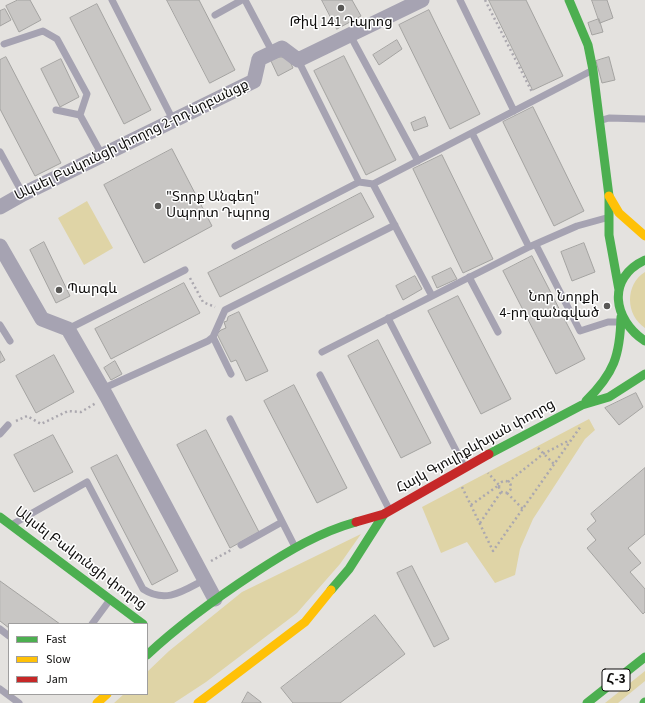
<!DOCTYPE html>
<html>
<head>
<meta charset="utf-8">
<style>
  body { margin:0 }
  #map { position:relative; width:645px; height:703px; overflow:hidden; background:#e4e2df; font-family:"Source Sans 3",sans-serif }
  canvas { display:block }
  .legend { position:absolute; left:8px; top:623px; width:140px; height:72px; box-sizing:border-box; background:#fff; border:1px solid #9f9e9e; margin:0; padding:5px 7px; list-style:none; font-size:12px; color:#0e0d0c }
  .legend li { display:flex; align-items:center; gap:8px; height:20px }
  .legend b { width:20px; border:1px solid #9f9e9e }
</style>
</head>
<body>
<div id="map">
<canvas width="645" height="703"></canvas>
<ul class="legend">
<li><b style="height:5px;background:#4caf50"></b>Fast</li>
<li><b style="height:5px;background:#ffc107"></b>Slow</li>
<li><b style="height:5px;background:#c62828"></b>Jam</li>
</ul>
</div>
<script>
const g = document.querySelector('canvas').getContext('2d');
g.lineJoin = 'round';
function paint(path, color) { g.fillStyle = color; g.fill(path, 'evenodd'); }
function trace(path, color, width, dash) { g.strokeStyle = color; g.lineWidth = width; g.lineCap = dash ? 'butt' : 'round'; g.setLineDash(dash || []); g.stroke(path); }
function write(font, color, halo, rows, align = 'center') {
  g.font = font + ' "Source Sans 3","Noto Sans Armenian",sans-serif'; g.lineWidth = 3; g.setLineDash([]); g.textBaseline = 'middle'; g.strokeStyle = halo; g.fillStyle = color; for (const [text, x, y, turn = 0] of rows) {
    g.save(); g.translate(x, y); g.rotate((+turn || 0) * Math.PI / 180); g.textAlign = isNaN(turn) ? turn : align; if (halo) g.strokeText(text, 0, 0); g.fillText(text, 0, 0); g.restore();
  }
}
const green = new Path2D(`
  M87,201L113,248L84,265L58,218Z
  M645,272V328C625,315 625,284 645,272Z
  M589,419L595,430L585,439L533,519L520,549L515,575L495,583L467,542L441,553L422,507Z
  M361,534L340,564L297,613L206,682L174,703H114L124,694H147V672L169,651L242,592Z
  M645,671V681L618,703H605Z`);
const building = new Path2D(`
  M18,0H30L41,20L19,32L6,6Z
  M167,0H199L235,70L210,83Z
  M322,0H352L361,16L337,29Z
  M489,0H526L563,76L533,90Z
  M592,0H607L613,18L600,23Z
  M97,4L151,110L124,124L70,18Z
  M5,9L11,20L0,26V11Z
  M429,10L480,114L450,129L399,25Z
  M599,19L603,32L592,35L588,23Z
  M397,40L402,49L379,65L373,55Z
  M344,56L396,160L366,175L314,71Z
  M6,57L61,163L35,176L0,109V60Z
  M279,57H288L293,68L278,76L271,61Z
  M609,57L615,80L602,83L596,61Z
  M61,59L79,97L60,107L41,69Z
  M533,107L584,211L554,226L503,122Z
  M425,117L428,126L414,131L411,123Z
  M172,149L212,226L144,263L104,185Z
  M442,155L493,259L463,273L413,169Z
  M361,193L374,217L220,297L208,273Z
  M44,242L70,296L56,303L30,250Z
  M584,243L595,272L572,281L561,252Z
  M532,256L585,359L556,374L503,271Z
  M451,268L457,279L437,288L432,277Z
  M415,276L422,289L403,300L396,286Z
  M184,283L200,313L111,359L95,329Z
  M458,296L511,399L481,414L428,311Z
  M239,312L268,371L246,381L236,360L231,362L217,334L221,330L226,328L224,322L227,321L228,317Z
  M378,340L431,443L401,458L348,356Z
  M0,351L5,360L0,363Z
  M54,355L74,392L36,413L16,376Z
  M115,361L122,374L111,380L104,368Z
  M294,385L347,488L317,503L264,401Z
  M636,393L643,407L619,425L605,408Z
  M206,430L259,532L230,548L177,445Z
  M53,435L73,472L34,492L14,455Z
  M117,455L178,571L152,585L91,468Z
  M645,468V534L628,548L641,563L630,572L645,589V612L643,614L587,548L596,540L587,529L596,521L591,514Z
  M412,566L449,639L434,647L397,573Z
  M0,581L60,624H9V628L0,621Z
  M375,615L405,654L340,703H293L281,688Z
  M248,692L261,702V703H242Z`);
const path = new Path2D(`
  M485,0L532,92
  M190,278L203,302L215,307
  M16,421L27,416L41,424L68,411L81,412L96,403
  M538,448L554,464
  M499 487a6 6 0 1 1 12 0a6 6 0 1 1-12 0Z
  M508,482L543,454L570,440
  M462,487L493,551L581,426
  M507,493L523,509
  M471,505L499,485L488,473
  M480,523L501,492
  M211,561L233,549`);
const lane = new Path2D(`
  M112,0L173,120
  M245,0L273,53
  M460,0L514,111
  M215,15L242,0
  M350,35L418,161
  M4,44L43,31L57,39L87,94L80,115L102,155
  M298,60L359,182
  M56,110L80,115
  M602,120L609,118L645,119
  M472,133L529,247L577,226L606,218
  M0,152L23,194
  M373,184L432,296
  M536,245L580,331L608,322H619
  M235,246L359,182L373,184L591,71
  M469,277L498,332
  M388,318L464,466
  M0,325L10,341
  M68,329L185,270
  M213,337L231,374
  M322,352L529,247
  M320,375L389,509
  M102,389L208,341L213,337L225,310L395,225
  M230,419L294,545
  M0,434L8,425
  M13,524L87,482L143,589C166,604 183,591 204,580
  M241,545L282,522
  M92,624L109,601
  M0,629L9,636
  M0,689L19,703`);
const street = new Path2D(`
  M0,207L23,194L254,81L259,59L282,48L298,60L422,0
  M0,246L42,319L68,329L107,397L215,599`);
const fast = new Path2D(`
  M569,0L588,45L593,70L609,196V235L619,290
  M645,260C606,278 613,320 645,341
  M586,401C614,373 620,356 621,317
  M489,454L582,405L609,397L645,374
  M0,517L143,624
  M331,590L349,569L384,514
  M147,655C180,624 218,597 256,572C288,551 320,532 356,522
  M587,703L645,657
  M644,703L645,702`);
const slow = new Path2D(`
  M609,196L619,213L645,236
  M97,703L107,694
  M198,703L305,622L331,590`);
const jam = new Path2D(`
  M356,522L384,514L489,454`);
const markers = [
  [341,8,4,"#595856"],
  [158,206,4,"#595856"],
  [59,290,4,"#595856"],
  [607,306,4,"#595856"]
];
const shields = [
  [616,680,28]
];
const shieldNames = [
  ["Հ-3",616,680]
];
const poiNames = [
  ["Թիվ 141 Դպրոց",341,23,"center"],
  ["\"Տորք Անգեղ\"",166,198],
  ["Սպորտ Դպրոց",166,214],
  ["Պարգև",67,290],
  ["Նոր Նորքի",599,298,"right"],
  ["4-րդ զանգված",599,314,"right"]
];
const streetNames = [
  ["Ակսել Բակունցի փողոց 2-րդ նրբանցք",132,141,-26],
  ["Հայկ Գյուլիքևխյան փողոց",476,447,-29],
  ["Ակսել Բակունցի փողոց",80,559,37]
];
paint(green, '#dfd4a6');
paint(building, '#c8c6c4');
trace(building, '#a4a3a1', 1);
trace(path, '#aba8af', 2.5, [2, 3]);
trace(lane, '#a6a3b2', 7);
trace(street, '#a6a3b2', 15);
trace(fast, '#4caf50', 9);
trace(slow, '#ffc107', 9);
trace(jam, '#c62828', 9);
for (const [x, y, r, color] of markers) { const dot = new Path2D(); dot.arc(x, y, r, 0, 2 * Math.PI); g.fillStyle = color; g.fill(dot); trace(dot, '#fff', 1.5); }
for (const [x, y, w] of shields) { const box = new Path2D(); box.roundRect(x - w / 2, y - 11, w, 22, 3); g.fillStyle = '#fff'; g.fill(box); trace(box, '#0e0d0c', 1); }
write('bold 13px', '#0e0d0c', null, shieldNames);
write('14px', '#0e0d0c', '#fff', poiNames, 'left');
write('14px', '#0e0d0c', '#fff', streetNames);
</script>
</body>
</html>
